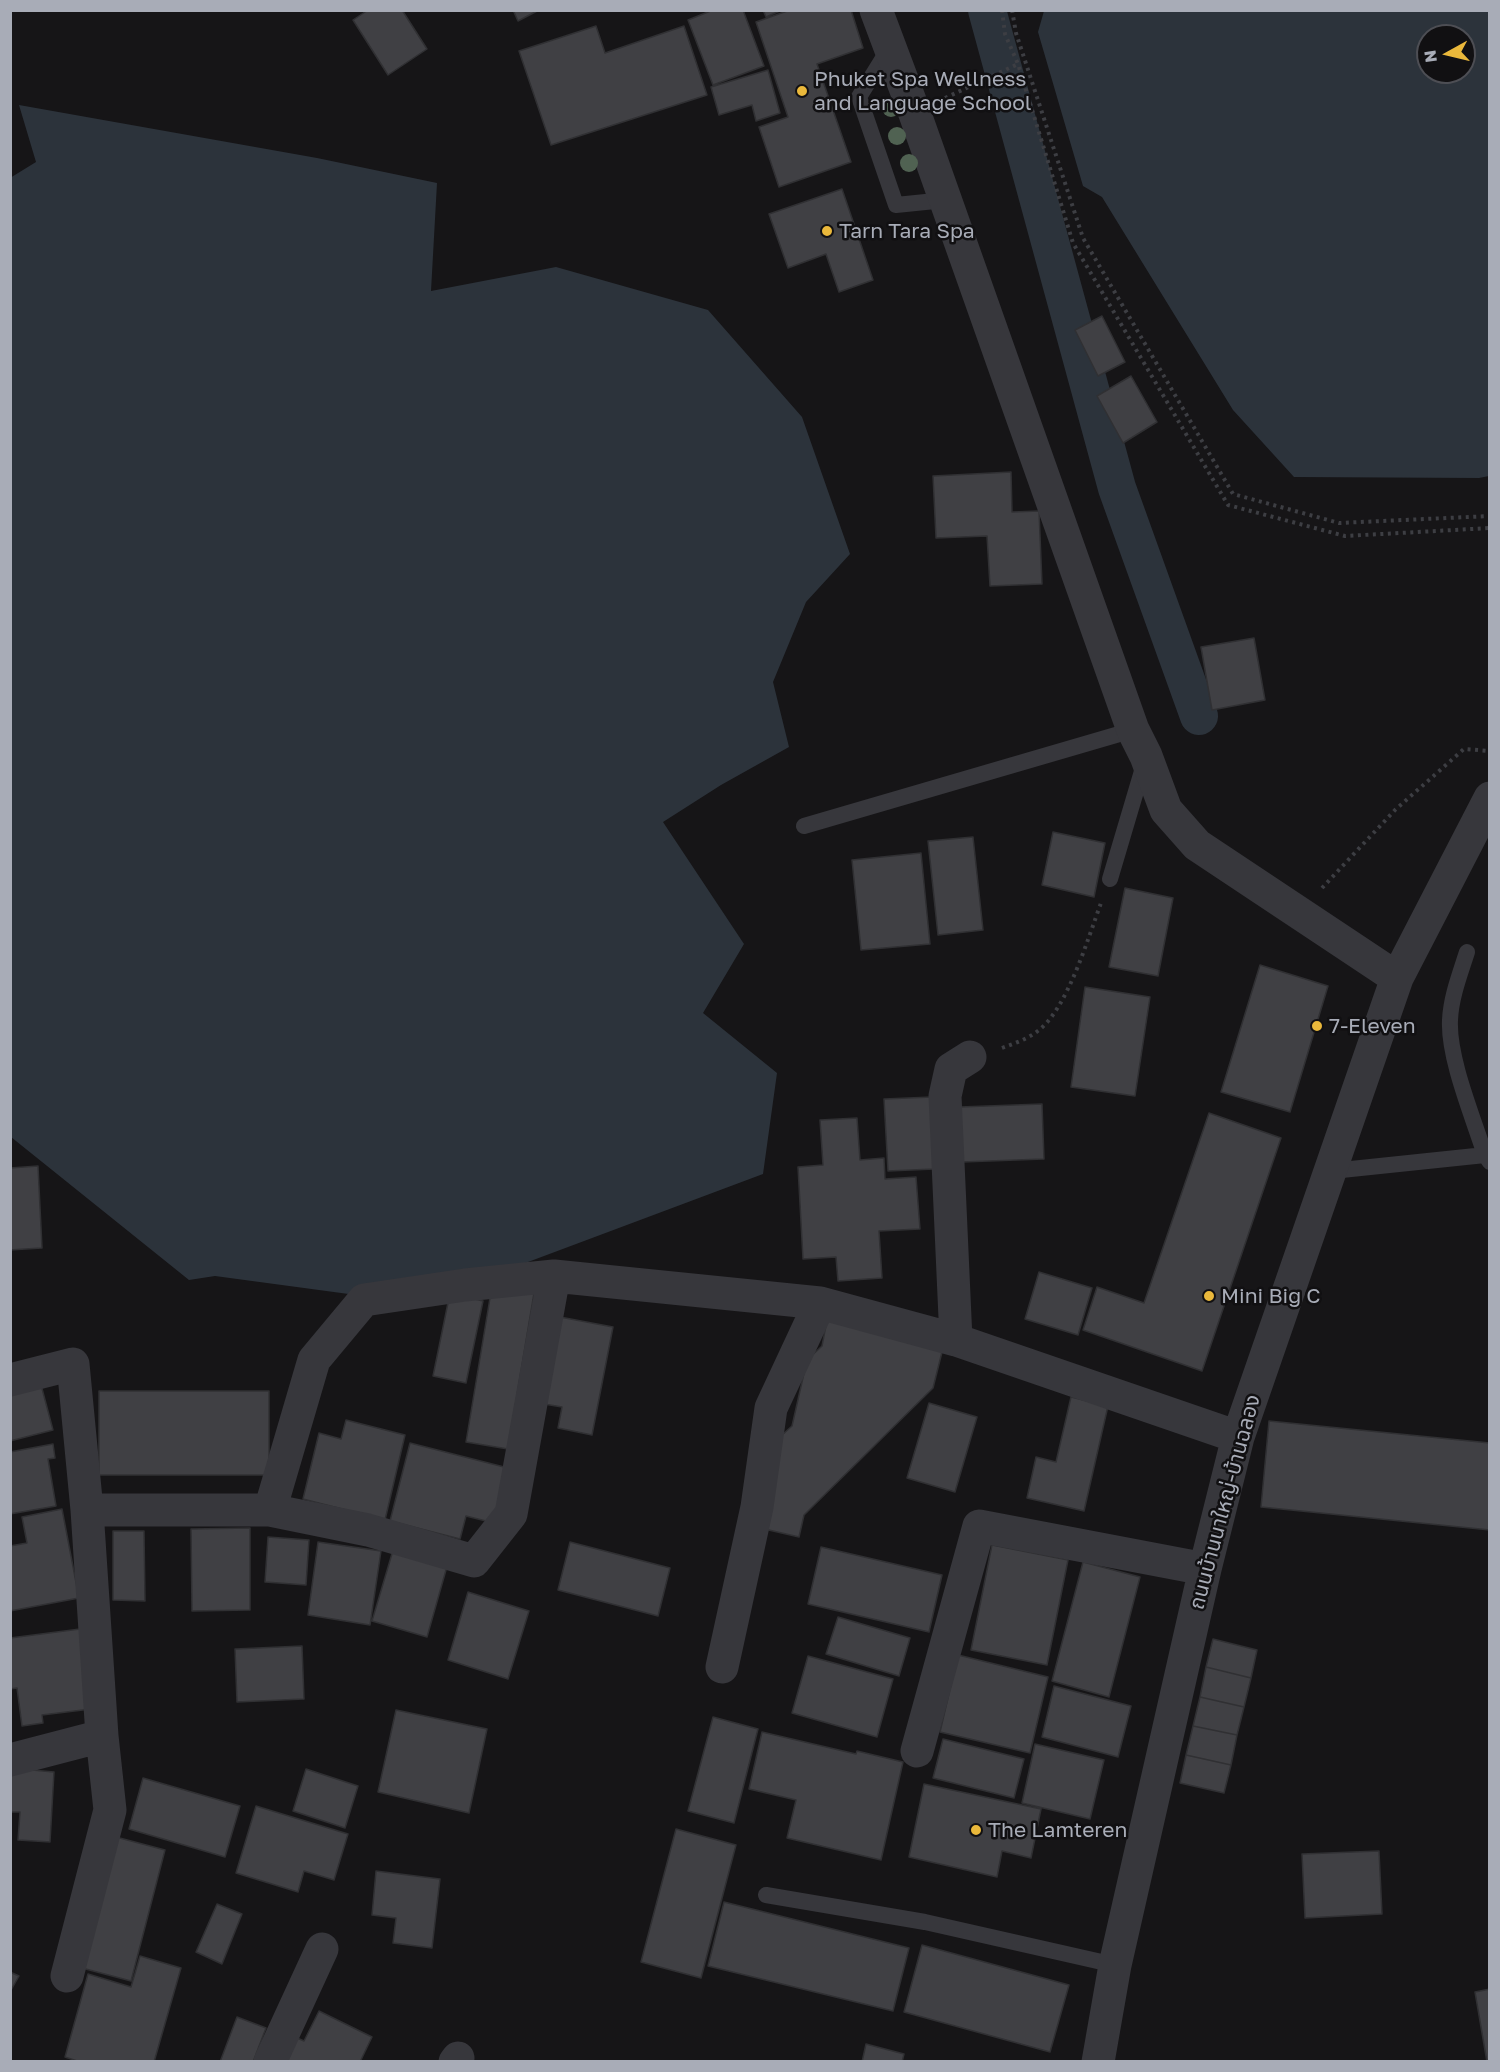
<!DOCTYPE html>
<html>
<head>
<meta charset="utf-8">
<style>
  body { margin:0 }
  #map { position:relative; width:1500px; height:2072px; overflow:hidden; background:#161517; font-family:"Golos Text",sans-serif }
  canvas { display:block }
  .frame { position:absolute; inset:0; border:12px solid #a8acb7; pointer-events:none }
  .north { position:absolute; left:1416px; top:24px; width:60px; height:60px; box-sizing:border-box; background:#111012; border:2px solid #4d4e54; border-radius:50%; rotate:262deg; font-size:16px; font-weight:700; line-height:24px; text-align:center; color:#a8acb7 }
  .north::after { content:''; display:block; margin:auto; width:21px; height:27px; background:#eab83b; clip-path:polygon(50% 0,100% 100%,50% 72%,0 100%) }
</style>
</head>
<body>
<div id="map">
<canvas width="1500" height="2072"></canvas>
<div class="frame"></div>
<div class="north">N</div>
</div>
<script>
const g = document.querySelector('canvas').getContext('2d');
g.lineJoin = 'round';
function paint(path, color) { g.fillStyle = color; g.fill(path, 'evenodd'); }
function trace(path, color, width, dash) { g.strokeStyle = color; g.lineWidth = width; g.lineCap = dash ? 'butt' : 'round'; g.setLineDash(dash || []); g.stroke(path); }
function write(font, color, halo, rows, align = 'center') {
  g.font = font + ' "Golos Text","Noto Sans Thai",sans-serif'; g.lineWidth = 5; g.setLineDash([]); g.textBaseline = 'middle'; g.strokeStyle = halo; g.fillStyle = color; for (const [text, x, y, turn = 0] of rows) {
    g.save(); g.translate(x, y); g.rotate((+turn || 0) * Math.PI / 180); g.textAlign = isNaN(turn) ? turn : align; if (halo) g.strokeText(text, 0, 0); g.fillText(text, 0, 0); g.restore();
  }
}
const water = new Path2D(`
  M1044,11H1489V476L1479,478L1294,477L1233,410L1102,197L1083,186L1038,32ZM1428,36H1464V72H1428Z
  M19,105L317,158L437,183L431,291L556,267L708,310L802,417L850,554L806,602L773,682L789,747L721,785L663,822L744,944L703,1013L777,1073L763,1174L512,1268L356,1295L215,1276L189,1280L11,1137L10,178L36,162Z`);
const canal = new Path2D(`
  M987,10L1117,488L1199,716`);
const building = new Path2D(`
  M368,10H402L427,49L388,75L353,20Z
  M513,10H539L518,21Z
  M713,10H743L764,66L713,85L688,20Z
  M763,10H782L766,17Z
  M790,10H851L863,48L817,64L851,162L779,187L759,127L788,117L756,22Z
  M596,26L605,53L684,26L707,95L551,145L519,51Z
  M768,70L780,113L756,121L752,105L719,115L711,87Z
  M842,189L873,280L839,292L826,254L788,268L769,214Z
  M1102,316L1125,362L1098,376L1075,330Z
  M1131,376L1157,422L1123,443L1097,396Z
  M1011,472L1012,512L1039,511L1042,584L990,586L987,536L936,538L933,476Z
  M1254,638L1265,700L1212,710L1201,647Z
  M1053,832L1105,843L1094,897L1042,885Z
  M973,837L983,930L938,935L928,841Z
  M921,853L930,944L861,950L852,860Z
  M1125,888L1173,898L1158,976L1109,967Z
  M1260,965L1328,986L1290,1112L1221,1092Z
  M1085,987L1150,997L1135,1096L1071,1087Z
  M932,1097L935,1169L888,1171L884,1099Z
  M1042,1104L1044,1159L962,1162L959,1107Z
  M1209,1113L1281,1138L1202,1371L1083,1330L1097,1287L1144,1303Z
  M857,1118L860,1160L884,1158L885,1179L916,1177L920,1229L879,1231L882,1278L838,1281L836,1257L803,1259L798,1167L823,1165L820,1120Z
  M38,1166L42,1248L10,1250V1168Z
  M1039,1272L1092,1288L1078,1335L1025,1319Z
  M492,1286L534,1293L508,1449L466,1442Z
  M450,1293L483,1301L466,1383L433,1376Z
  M560,1317L613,1327L592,1435L558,1428L562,1407L544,1404Z
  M827,1320L943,1348L933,1388L804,1515L799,1537L760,1528L782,1435L792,1426L807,1360L822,1346Z
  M40,1381L53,1430L10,1441V1389Z
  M99,1391H269V1475H99Z
  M1071,1397L1108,1406L1084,1511L1027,1498L1036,1457L1056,1462Z
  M929,1403L977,1417L955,1492L907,1478Z
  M346,1420L405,1435L385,1520L303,1499L319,1433L341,1439Z
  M1269,1421L1490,1443V1530L1261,1507Z
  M410,1443L508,1468L494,1523L466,1516L460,1539L390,1521Z
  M53,1444L55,1458L48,1459L56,1506L10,1514V1452Z
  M62,1509L79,1598L10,1611V1546L27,1543L22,1517Z
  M250,1528V1610L192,1611L191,1529Z
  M113,1531H144L145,1601L113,1600Z
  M268,1537L309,1540L306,1585L265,1582Z
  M318,1542L381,1551L370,1625L308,1615Z
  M570,1542L670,1568L658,1616L558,1590Z
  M992,1545L1068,1560L1047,1665L971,1650Z
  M394,1547L448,1563L427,1637L372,1621Z
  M821,1547L942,1575L929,1632L808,1604Z
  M1083,1562L1140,1577L1109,1697L1052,1681Z
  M468,1592L529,1611L508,1679L448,1660Z
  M838,1617L910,1638L899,1676L826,1654Z
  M80,1629L91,1709L42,1715L43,1723L22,1726L17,1688L10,1689V1638Z
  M1213,1639L1257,1650L1251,1678L1206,1667Z
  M302,1646L304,1699L237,1702L235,1649Z
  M958,1655L1048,1677L1030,1753L940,1732Z
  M808,1656L893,1679L877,1737L792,1713Z
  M1206,1667L1251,1678L1244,1707L1200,1697Z
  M1054,1686L1131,1706L1118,1757L1042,1737Z
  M1200,1697L1244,1707L1237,1735L1193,1726Z
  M396,1710L487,1729L469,1813L378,1792Z
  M713,1717L758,1729L734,1823L688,1811Z
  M1193,1726L1237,1735L1231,1765L1186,1755Z
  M762,1732L856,1754L857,1751L903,1762L881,1860L787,1838L796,1800L749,1789Z
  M943,1739L1024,1759L1014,1798L933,1778Z
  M1035,1744L1104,1760L1090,1819L1022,1803Z
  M1186,1755L1231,1765L1224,1793L1180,1783Z
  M10,1768L54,1772L50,1842L18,1840L20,1812H10Z
  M306,1769L358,1786L345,1828L293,1811Z
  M143,1778L240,1806L225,1857L129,1829Z
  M924,1784L1041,1809L1031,1858L1002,1851L997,1877L909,1857Z
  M256,1806L348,1834L334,1880L304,1871L298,1892L236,1873Z
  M676,1829L736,1845L701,1978L641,1962Z
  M116,1837L165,1850L131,1981L82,1968Z
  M1379,1851L1382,1914L1305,1918L1302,1854Z
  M376,1871L440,1879L432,1948L393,1943L396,1918L372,1915Z
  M724,1902L909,1948L893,2011L708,1966Z
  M217,1904L242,1914L222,1964L196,1952Z
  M922,1945L1069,1985L1050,2052L904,2012Z
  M140,1956L181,1968L154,2062H80L65,2057L88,1974L131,1987Z
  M10,1972L19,1976L10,1992Z
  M1490,1989V2062H1487L1475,1992Z
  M319,2011L372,2037L360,2062H284L295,2037L304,2041Z
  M237,2017L266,2028L253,2062H220Z
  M866,2044L904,2054L902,2062H862Z`);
const path = new Path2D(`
  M1002,10L1005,34L1018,64L1073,243L1228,505L1345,536L1490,528
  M1012,10L1016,33L1083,238L1233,494L1339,523L1490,516
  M945,98L1018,64
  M1322,888L1395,810L1464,749L1490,751
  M1002,1048C1015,1043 1028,1039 1039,1030C1068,1007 1088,938 1101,903`);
const service = new Path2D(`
  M890,47L859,97L896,205L945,200
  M804,826L1133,730
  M1110,879L1145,761
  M1467,952C1460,974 1451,997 1450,1020C1448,1058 1473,1117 1485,1155
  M1332,1171L1485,1155L1490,1162
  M766,1895L925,1922L1115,1965`);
const minor = new Path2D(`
  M876,10L915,114L1133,730L1146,756L1166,810L1197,845L1397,978
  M956,1340L945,1096L951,1069L970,1057
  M10,1380L73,1364L87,1510
  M270,1510L368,1530L474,1561L511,1514L554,1276
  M722,1667L757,1507L771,1408L820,1303
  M917,1751L979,1526L1205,1569
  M10,1760L102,1736L87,1510H270L314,1360L364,1300L465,1285L554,1276L820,1303L956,1340L1238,1437
  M67,1976L110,1810L102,1736
  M270,2062L322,1949
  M455,2062L458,2058
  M1098,2062L1115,1965L1205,1569L1238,1437L1397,978L1490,798`);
const trees = [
  [891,108],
  [897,136],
  [909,163]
];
const markers = [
  [802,91,6,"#eab83b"],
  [827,231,6,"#eab83b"],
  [1317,1026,6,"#eab83b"],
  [1209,1296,6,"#eab83b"],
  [976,1830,6,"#eab83b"]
];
const poiNames = [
  ["Phuket Spa Wellness",814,79],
  ["and Language School",814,103],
  ["Tarn Tara Spa",839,231],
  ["7-Eleven",1329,1026],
  ["Mini Big C",1221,1296],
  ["The Lamteren",988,1830]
];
const streetNames = [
  ["ถนนบ้านนาใหญ่-บ้านฉลอง",1225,1502,-75]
];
paint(water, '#2c333b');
trace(canal, '#2c333b', 38);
paint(building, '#404044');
trace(building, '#303033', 1.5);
trace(path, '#3d3e43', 4, [3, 4.5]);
trace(service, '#37373c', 16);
trace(minor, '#37373c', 33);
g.fillStyle = '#506252';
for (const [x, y] of trees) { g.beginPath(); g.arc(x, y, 9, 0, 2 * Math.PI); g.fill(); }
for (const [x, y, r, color] of markers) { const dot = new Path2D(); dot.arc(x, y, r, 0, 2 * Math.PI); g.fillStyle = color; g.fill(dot); trace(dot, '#111012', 2); }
write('21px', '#a8acb7', '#111012', poiNames, 'left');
write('21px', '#a8acb7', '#111012', streetNames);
</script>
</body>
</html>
